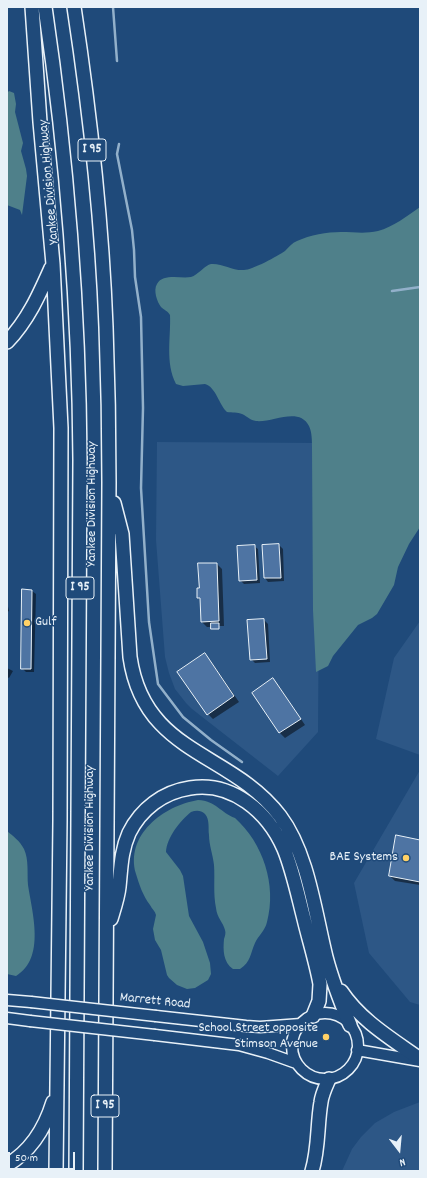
<!DOCTYPE html>
<html>
<head>
<meta charset="utf-8">
<style>
  body { margin:0 }
  #map { position:relative; width:427px; height:1178px; overflow:hidden; background:#1f4a7a; font-family:Dekko,sans-serif }
  canvas { display:block }
  .frame { position:absolute; inset:0; border:8px solid #e8f1f8; pointer-events:none }
  .north { position:absolute; left:379px; top:1130px; width:40px; height:40px; -webkit-text-stroke:3px #1f4a7a; paint-order:stroke; rotate:164deg; font-size:11px; font-weight:700; line-height:16px; text-align:center; color:#e8f1f8 }
  .north::after { content:''; display:block; margin:auto; width:14px; height:18px; background:#e8f1f8; clip-path:polygon(50% 0,100% 100%,50% 72%,0 100%) }
  .scale { position:absolute; left:8px; top:1152px; width:67px; height:18px; box-sizing:border-box; border:2px solid #e8f1f8; border-top:0; padding-left:5px; font-size:12px; line-height:14px; white-space:nowrap; color:#e8f1f8; -webkit-text-stroke:3px #1f4a7a; paint-order:stroke }
</style>
</head>
<body>
<div id="map">
<canvas width="427" height="1178"></canvas>
<div class="frame"></div>
<div class="north">N</div>
<div class="scale">50 m</div>
</div>
<script>
const g = document.querySelector('canvas').getContext('2d');
g.lineJoin = 'round';
function paint(path, color) { g.fillStyle = color; g.fill(path, 'evenodd'); }
function trace(path, color, width, dash) { g.strokeStyle = color; g.lineWidth = width; g.lineCap = dash ? 'butt' : 'round'; g.setLineDash(dash || []); g.stroke(path); }
function write(font, color, halo, rows, align = 'center') {
  g.font = font + ' Dekko,sans-serif'; g.lineWidth = 3; g.setLineDash([]); g.textBaseline = 'middle'; g.strokeStyle = halo; g.fillStyle = color; for (const [text, x, y, turn = 0] of rows) {
    g.save(); g.translate(x, y); g.rotate((+turn || 0) * Math.PI / 180); g.textAlign = isNaN(turn) ? turn : align; if (halo) g.strokeText(text, 0, 0); g.fillText(text, 0, 0); g.restore();
  }
}
const built = new Path2D(`
  M157,442L320,443L318,732L278,776L192,709L186,703L175,689L169,673L165,657L156,540Z
  M420,621V755L376,739L394,658Z
  M420,770V1005L410,1002L369,953L354,883Z
  M420,1102V1171H342L352,1149L361,1137L375,1123L394,1112Z`);
const green = new Path2D(`
  M9,91L14,93L16,104L15,112L23,143L21,151L26,169L27,176L22,215L20,210L7,205V93Z
  M420,207V527L409,544L398,567L394,585L377,614L372,618L358,625L333,656L328,666L316,672L313,610L312,448C312,441 312,432 309,426C299,406 272,423 256,421C250,420 248,417 242,414C238,412 232,413 227,412C219,405 216,387 205,384L183,386L176,384C165,362 171,338 170,315C168,311 164,310 161,307C157,302 153,290 157,284C163,273 181,279 191,277C198,275 205,265 211,264C222,263 233,271 244,270C252,270 278,256 285,251C289,247 292,243 297,241C310,235 327,232 341,232C354,232 365,234 378,231C393,227 407,216 420,207Z
  M198,800C216,801 221,813 235,818C263,843 277,885 267,922C265,931 258,936 255,943C250,954 251,962 240,969H233C223,962 223,950 224,939C225,936 226,933 225,930C223,922 217,918 216,908C213,894 215,879 214,865C213,855 209,845 209,835C208,828 210,820 205,814C201,810 196,810 191,812C180,821 167,837 166,852L180,870L183,876L189,916L203,942L210,963L211,974L208,980L195,988L187,989L177,985L169,978L167,975L161,950L155,940L153,929L156,915C155,911 152,909 150,905C143,896 139,884 136,874C125,835 163,806 198,800Z
  M7,831C13,836 20,841 24,849C29,860 27,873 28,885C32,912 46,958 16,976L7,974Z`);
const shadow = new Path2D(`
  M279,545L283,549L284,581L268,582L265,578L263,546Z
  M254,546L258,549L260,583L244,584L240,580Z
  M217,564L222,569L224,626H219V629H213L212,627H207L202,622L201,600L198,598L201,589Z
  M32,591L36,594L34,672H26L22,668Z
  M7,602L9,611L7,612Z
  M264,620L268,624L270,662L255,663L251,659Z
  M205,655L210,660L239,702L213,719L208,714Z
  M7,668L13,671L9,678L7,677Z
  M273,680L278,685L305,725L285,738L280,733L253,693Z
  M420,841V885L395,881L390,876Z`);
const stream = new Path2D(`
  M113,7L117,61
  M119,144L117,154L132,230L134,250L135,277L141,317L143,408L141,488L149,622L158,684L183,717L211,740L242,762
  M392,291L420,287`);
const building = new Path2D(`
  M279,544L281,578H264L262,545Z
  M255,545L257,580L239,581L237,546Z
  M198,563H217L219,621L201,622L200,598H197V588H199Z
  M22,589L32,590L31,669H21Z
  M264,619L267,659L250,660L247,620Z
  M211,623H219V629H211Z
  M205,653L234,696L207,715L177,672Z
  M273,678L301,719L279,733L252,693Z
  M396,835L420,840V882L389,876Z`);
const secondary = new Path2D(`
  M7,1000L31,1002
  M292 1046a33 33 0 1 1 66 0a33 33 0 1 1-66 0Z
  M156,1016L246,1026L260,1027L301,1024
  M7,1018L30,1021
  M155,1035L239,1045L268,1053L296,1063
  M357,1050L420,1061`);
const highway = new Path2D(`
  M32,7L40,122L53,264L61,428L60,821L56,1171
  M45,7C67,157 79,308 80,460L76,1171
  M74,7C90,113 102,220 106,327C108,379 109,430 109,482L105,1171
  M7,342C28,320 39,295 51,268
  M114,503L122,534L130,657C144,755 231,751 280,816C308,853 315,913 326,957C332,980 341,1003 350,1025
  M111,919C114,909 118,897 119,887C121,868 121,851 129,833C141,809 163,792 190,788C232,781 268,812 284,849C293,871 298,896 304,919C309,940 316,962 320,984L319,1001L313,1016
  M341,991C361,1021 392,1039 420,1059
  M7,1165C31,1151 45,1128 53,1102
  M312,1171C319,1148 317,1125 321,1102C322,1094 326,1086 329,1079`);
const secondaryBridge = new Path2D(`
  M31,1002L156,1016
  M30,1021L155,1035`);
const markers = [
  [27,623,4,"#ffd166"],
  [406,858,4,"#ffd166"],
  [326,1037,4,"#ffd166"]
];
const shields = [
  [92,150,28],
  [80,588,28],
  [105,1106,28]
];
const shieldNames = [
  ["I 95",92,150],
  ["I 95",80,588],
  ["I 95",105,1106]
];
const streetNames = [
  ["Yankee Division Highway",50,182,-95],
  ["Yankee Division Highway",93,504,-90],
  ["Yankee Division Highway",91,828,-90],
  ["Marrett Road",155,1002,6]
];
const poiNames = [
  ["Gulf",35,623,"left"],
  ["BAE Systems",398,858],
  ["School Street opposite",318,1029],
  ["Stimson Avenue",318,1045]
];
paint(built, '#2d5786');
paint(green, '#4f808a');
paint(shadow, '#0007');
trace(stream, '#92b0ca', 2.5);
paint(building, '#4e74a3');
trace(building, '#e8f1f8', 1);
trace(secondary, '#e8f1f8', 13);
trace(highway, '#e8f1f8', 16);
trace(secondary, '#1f4a7a', 10);
trace(highway, '#1f4a7a', 13);
trace(secondaryBridge, '#e8f1f8', 13, []);
trace(secondaryBridge, '#1f4a7a', 10);
for (const [x, y, r, color] of markers) { const dot = new Path2D(); dot.arc(x, y, r, 0, 2 * Math.PI); g.fillStyle = color; g.fill(dot); trace(dot, '#1f4a7a', 1.5); }
for (const [x, y, w] of shields) { const box = new Path2D(); box.roundRect(x - w / 2, y - 11, w, 22, 3); g.fillStyle = '#1f4a7a'; g.fill(box); trace(box, '#e8f1f8', 1); }
write('bold 13px', '#e8f1f8', null, shieldNames);
write('14px', '#e8f1f8', '#1f4a7a', streetNames);
write('14px', '#e8f1f8', '#1f4a7a', poiNames, 'right');
</script>
</body>
</html>
